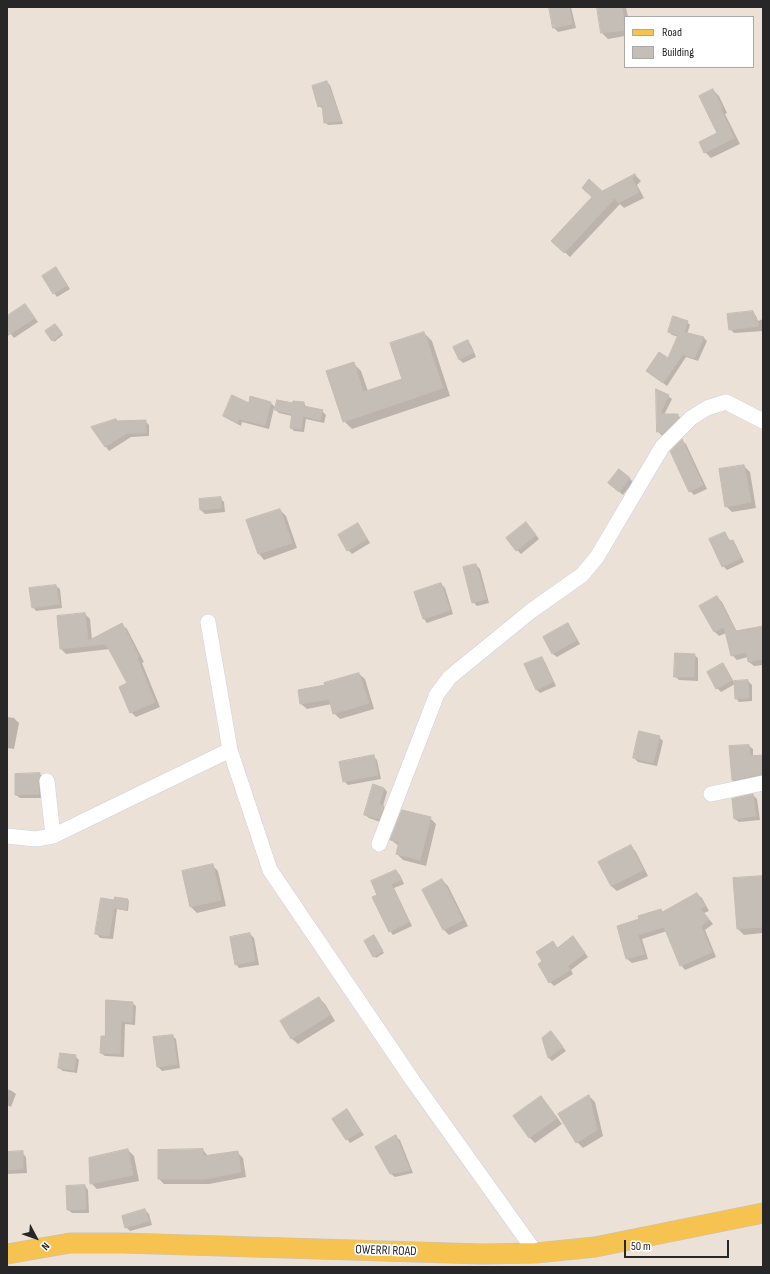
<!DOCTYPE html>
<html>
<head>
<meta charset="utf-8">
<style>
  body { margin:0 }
  #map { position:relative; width:770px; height:1274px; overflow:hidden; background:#ebe1d7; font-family:"Sofia Sans Condensed",sans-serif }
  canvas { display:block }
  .frame { position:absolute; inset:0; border:8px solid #272727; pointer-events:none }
  .legend { position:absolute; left:624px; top:16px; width:130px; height:52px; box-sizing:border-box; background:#fff; border:1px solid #a9a9a9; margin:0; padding:5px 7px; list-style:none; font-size:12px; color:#272727 }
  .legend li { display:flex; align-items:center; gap:8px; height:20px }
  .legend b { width:20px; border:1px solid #a9a9a9 }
  .north { position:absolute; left:16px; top:1218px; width:40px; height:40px; -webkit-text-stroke:3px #fff; paint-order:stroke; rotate:131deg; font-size:11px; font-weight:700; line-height:16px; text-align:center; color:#272727 }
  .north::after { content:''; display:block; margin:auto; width:14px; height:18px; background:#272727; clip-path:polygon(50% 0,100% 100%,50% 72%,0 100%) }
  .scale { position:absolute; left:624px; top:1240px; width:105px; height:18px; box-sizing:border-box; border:2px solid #272727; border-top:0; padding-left:5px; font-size:12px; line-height:14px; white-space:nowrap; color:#272727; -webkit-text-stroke:3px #fff; paint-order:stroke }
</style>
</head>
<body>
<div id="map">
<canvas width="770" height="1274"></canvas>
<div class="frame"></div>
<ul class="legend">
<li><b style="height:5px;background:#f6c351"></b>Road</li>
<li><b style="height:11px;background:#c5beb7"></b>Building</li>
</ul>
<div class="north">N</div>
<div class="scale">50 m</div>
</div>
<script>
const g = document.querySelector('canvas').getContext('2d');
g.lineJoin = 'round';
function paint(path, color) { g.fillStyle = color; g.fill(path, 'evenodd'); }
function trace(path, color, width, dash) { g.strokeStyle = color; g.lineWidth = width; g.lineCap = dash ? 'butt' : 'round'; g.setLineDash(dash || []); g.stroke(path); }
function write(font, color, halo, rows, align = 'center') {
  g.font = font + ' "Sofia Sans Condensed",sans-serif'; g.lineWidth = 3.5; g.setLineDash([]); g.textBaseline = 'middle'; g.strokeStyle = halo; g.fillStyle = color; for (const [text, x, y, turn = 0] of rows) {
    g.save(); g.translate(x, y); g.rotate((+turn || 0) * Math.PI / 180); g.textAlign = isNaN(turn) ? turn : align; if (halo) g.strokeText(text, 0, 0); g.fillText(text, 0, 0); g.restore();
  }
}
const shadow = new Path2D(`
  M550,7H571L576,28L558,32L554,28Z
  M598,7H626L628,17H625V36L608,39L602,33Z
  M327,82L330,85L343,124L328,125L325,122L323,109L319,106Z
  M713,90L719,96L727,113L725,114L740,144L711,158L705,152L718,133Z
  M635,175L641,181L637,185L644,198L624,208L620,204L570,257L558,246L601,192Z
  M56,268L70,289L57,297L54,293Z
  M25,305L38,322L14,338L7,329V317Z
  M752,312L756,316L758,321L763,319V331L734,333L730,329Z
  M687,322L690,325L687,334L704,338L707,341L698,361L686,357L667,386L647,371L669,360L679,337L672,335L669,332Z
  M57,326L63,335L54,342L53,340Z
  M424,333L432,341L450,396L352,429L344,421L353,363L361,371L368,391L403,379Z
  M467,342L471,345L476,357L463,363L459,359Z
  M657,391L668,396L672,399L664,415H677L681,418L664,435H661L658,431Z
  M271,403L276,408L304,403L307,408L322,411L326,415L324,423L306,419L304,432L294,431L291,428L292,416L279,413L274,408L269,429L242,422L241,426L228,419L224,416L249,405Z
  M145,421L149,425V436L131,437L109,451L92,427L118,422Z
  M682,441L686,444L707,489L694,495L690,491Z
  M744,466L750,472L756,508L732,512L726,506Z
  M629,478L633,482L623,495L613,486Z
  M220,498L224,502L225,512L205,514L201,510Z
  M280,510L286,516L297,548L264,560L259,554Z
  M357,524L361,528L370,543L352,554L348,550Z
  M530,527L539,539L521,554L517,550Z
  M725,533L731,542L733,541L736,545L744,562L727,570L723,566Z
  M476,565L480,569L489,603L477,606L473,602Z
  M441,584L445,588L453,614L427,623L424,619Z
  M56,586L60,589L62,608L36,611L33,607Z
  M717,597L722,602L737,632L763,627V665L754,666L749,662L748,657L737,660L732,655L726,633L719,636L715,632Z
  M85,614L90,619L92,640L121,624L127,629L144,662L142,663L160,707L136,717L131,712L128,684L110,649L66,654L61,649Z
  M568,624L571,628L580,644L557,657L553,654L544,637Z
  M694,655L698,658V681L679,680L675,676Z
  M541,658L545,662L556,686L540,693L536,689Z
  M723,664L726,668L734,682L748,681L752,685V701L739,702L736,698L735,684L721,692L717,688Z
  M359,674L365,679L374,709L340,719L334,713L332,704L307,709L301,704L326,686Z
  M7,717L14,718L19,723L14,749L7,748Z
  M659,737L663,741L657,766L638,762L634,758Z
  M749,746L753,749V756H763V778L736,784L732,780L731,747Z
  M373,756L377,760L381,779L348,785L344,781Z
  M40,774L43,778V798H20L16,795Z
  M384,788L387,792L383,806L387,810L383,823L369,818L365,815Z
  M753,795L757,799L760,820L739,822L735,819Z
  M430,818L436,824L426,866L403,860L397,854L399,846L391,840Z
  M631,846L636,852L648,876L617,891L611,886Z
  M212,865L218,871L226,906L197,913L191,907Z
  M396,871L400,875L404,884L394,888L412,926L393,935L390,931L379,895Z
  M763,877V933L744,935L738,929Z
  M442,880L448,886L468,926L449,935L443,929Z
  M697,894L702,898L709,911L704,913L713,924L705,930L716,957L685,970L681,965L667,931L642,939L648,959L632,963L627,959L618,927L641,920L661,910L664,913Z
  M127,900L129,901L128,911L117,909L113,939L100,938L97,934L114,901Z
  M250,934L254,938L259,965L239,968L236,964Z
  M573,937L588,957L571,970L573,974L554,986L550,982L543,962L553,942L558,948Z
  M375,938L384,953L376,958L374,956Z
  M319,998L325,1004L335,1021L298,1044L292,1039L281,1021Z
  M132,1003L136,1006L135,1025L125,1024L124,1057L105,1056L101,1053L106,1037Z
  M551,1032L566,1051L552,1061L549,1058L543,1038Z
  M172,1036L176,1039L180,1068L162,1071L158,1067Z
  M75,1056L79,1060L77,1073L63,1071L59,1068Z
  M7,1089L12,1091L16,1094L11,1107L7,1105Z
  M589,1096L595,1102L603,1136L583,1148L577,1142L560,1114Z
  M541,1098L547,1104L562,1124L535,1143L529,1137Z
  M347,1110L364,1135L350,1143L347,1139Z
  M396,1137L400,1140L413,1173L395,1177L391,1174Z
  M128,1150L134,1156L139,1181L97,1189L91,1183Z
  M203,1150L208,1156L237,1152L243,1158L246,1177L209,1184H164L159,1179V1151Z
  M22,1153L26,1157L27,1173L7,1174V1154Z
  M85,1186L88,1190L89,1213H72L68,1210Z
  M145,1210L149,1214L152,1225L130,1231L126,1227Z`);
const building = new Path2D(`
  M549,7H569L572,24L553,28Z
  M597,7H622L625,30L601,33Z
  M327,81L341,121L324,123L322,105L318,107L312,86Z
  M713,89L722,107H720L734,138L704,153L699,142L717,133L699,96Z
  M635,174L636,175L632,179L639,192L618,203L615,198L564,253L551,241L592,197L582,188L589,179L602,191Z
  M56,267L67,285L53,294L42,276Z
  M25,304L35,318L7,336V316Z
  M753,311L759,326L729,330L727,314Z
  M673,316L688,321L684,332L704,337L694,359L683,354L663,383L646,371L659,352L668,358L678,335L668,332Z
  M55,324L62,333L52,341L45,331Z
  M424,332L443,388L343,422L326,371L354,362L363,392L402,379L390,343Z
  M468,340L473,353L459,360L453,347Z
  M656,389L669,395L660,414H678V419L662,434L661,432H657Z
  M232,395L249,403L250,396L271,402L265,425L239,419L237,423L223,416Z
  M277,400L293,403V401L304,402V406L323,410L320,420L303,416L301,429L290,428L292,414L275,410Z
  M116,419L117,421L146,420V433H127L105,447L91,427Z
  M682,439L703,485L689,492L670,451Z
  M744,465L751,502L725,507L719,469Z
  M619,469L630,478L619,492L608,483Z
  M221,497V508L200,510L199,499Z
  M280,509L292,543L258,554L246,520Z
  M526,522L536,535L516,551L506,538Z
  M358,523L367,539L347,551L338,535Z
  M725,532L729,541L733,540L741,558L722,567L709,539Z
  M476,564L486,599L472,603L463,567Z
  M441,583L450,610L423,619L414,592Z
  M56,585L59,604L32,608L29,588Z
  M717,596L736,631L763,626V659L748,662L747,652L731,656L724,627L714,632L699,606Z
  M85,613L88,641L122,623L139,657L137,658L155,702L130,713L119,687L127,683L106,644L60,649L57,616Z
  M568,623L577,640L552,654L543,637Z
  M675,653L695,654L694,677H674Z
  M542,657L553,682L536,690L524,664Z
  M723,663L732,680L716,689L707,672Z
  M359,673L369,703L333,714L329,699L300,704L298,690L325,685L324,683Z
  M748,680L749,698L735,699L734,681Z
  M639,731L660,736L653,763L633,758Z
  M749,745L750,756L763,755V774L732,780L729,746Z
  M374,755L378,775L343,782L339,762Z
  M40,773L38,782L39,794L15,795V774Z
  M373,784L384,788L379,804L384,806L379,819L364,815Z
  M753,794L756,816L734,819L732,799Z
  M402,810L431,817L420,860L396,854L399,842L390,840Z
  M631,845L643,870L611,886L598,862Z
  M213,864L221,900L190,907L182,871Z
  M396,870L401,880L391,884L409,922L389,932L372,897L377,895L371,881Z
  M763,876V927L737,929L733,878Z
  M442,879L463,920L443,930L422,890Z
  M697,893L705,906L700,909L709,919L701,926L712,952L680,966L664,927L638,935L644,954L626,959L617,926L639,919L638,916L661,909L662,912Z
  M115,897L128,899L126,910L114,908Z
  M101,898L115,900L109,936L95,934Z
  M250,933L255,961L235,965L230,937Z
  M374,935L383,951L373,957L364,941Z
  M573,936L585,953L568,966L570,970L549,983L538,964L542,961L536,952L553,941L557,948Z
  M319,997L330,1015L291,1039L280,1021Z
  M106,1000L133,1002L132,1022L121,1021L120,1054L100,1053L101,1036H105Z
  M551,1031L563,1047L548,1058L542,1038Z
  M173,1035L177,1064L157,1067L153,1037Z
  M60,1053L76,1055L74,1070L58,1068Z
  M589,1095L597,1130L576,1143L558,1114Z
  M541,1096L557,1118L529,1138L513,1116Z
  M347,1109L361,1131L346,1140L332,1119Z
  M396,1135L410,1170L390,1174L375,1147Z
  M128,1149L133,1175L90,1184L89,1158Z
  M203,1149V1156L238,1151L241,1172L204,1179H158V1150Z
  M23,1151V1169L7,1170V1152Z
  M85,1185L86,1209L67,1210L66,1186Z
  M145,1209L149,1221L125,1228L122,1216Z`);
const minor = new Path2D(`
  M208,622L230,750L270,870L413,1081L536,1253
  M47,781L53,836
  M711,794L763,783
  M7,836L36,839L53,836L230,750
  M379,844L437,694L450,677L531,611L582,575L597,557L662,447L691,418L707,408L726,402L763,421`);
const major = new Path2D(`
  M7,1254L70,1243H123L482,1254L536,1253L595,1247L763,1213`);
const streetNames = [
  ["OWERRI ROAD",386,1251,2]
];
paint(shadow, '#0003');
paint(building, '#c5beb7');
trace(building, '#c5bdb1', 1);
trace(minor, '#ccd2e1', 16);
trace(major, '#c3c3c3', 21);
trace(minor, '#fff', 15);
trace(major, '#f6c351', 20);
write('13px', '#272727', '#fff', streetNames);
</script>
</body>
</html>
